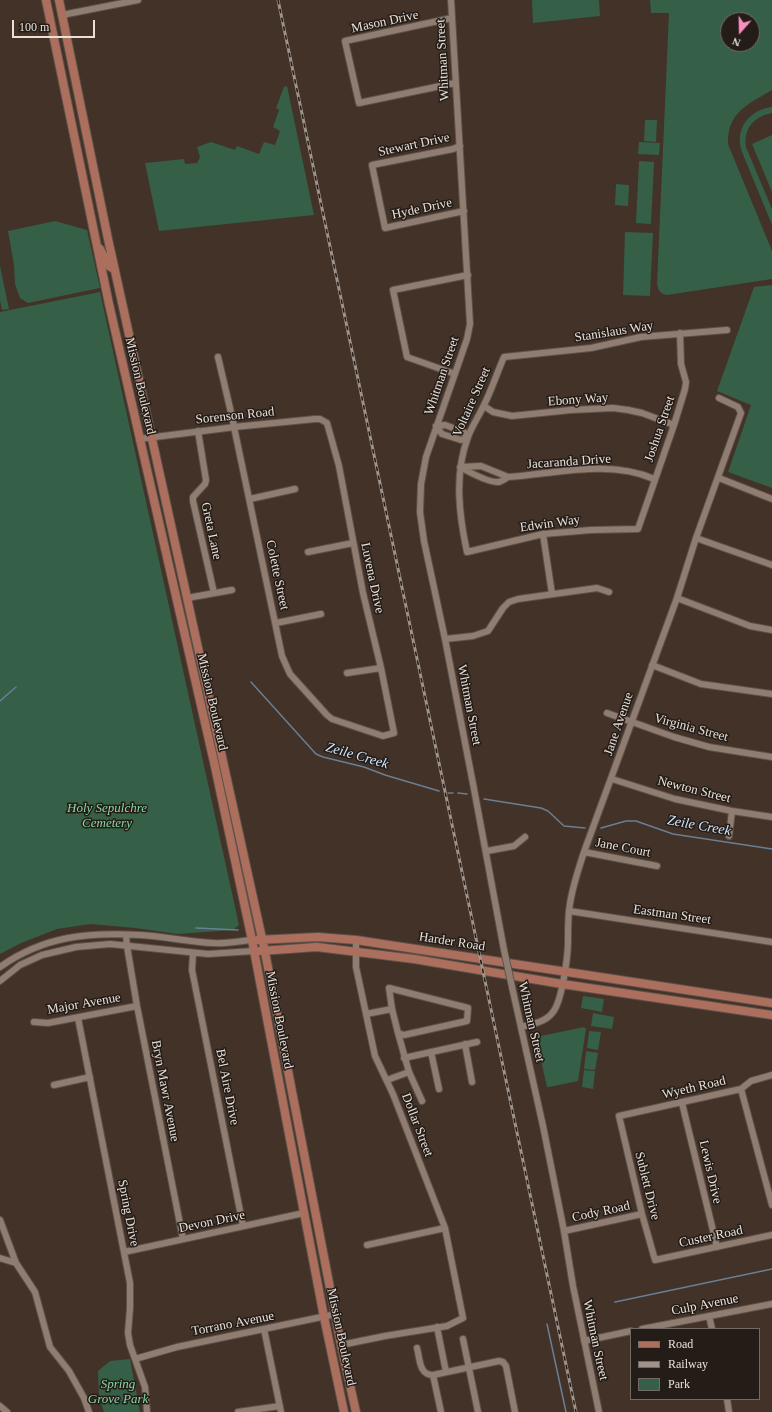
<!DOCTYPE html>
<html>
<head>
<meta charset="utf-8">
<style>
  body { margin:0 }
  #map { position:relative; width:772px; height:1412px; overflow:hidden; background:#423228; font-family:"Times New Roman",serif }
  canvas { display:block }
  .legend { position:absolute; left:630px; top:1328px; width:130px; height:72px; box-sizing:border-box; background:#231c17; border:1px solid #736a65; margin:0; padding:5px 7px; list-style:none; font-size:12px; color:#eae0d9 }
  .legend li { display:flex; align-items:center; gap:8px; height:20px }
  .legend b { width:20px; border:1px solid #736a65 }
  .north { position:absolute; left:720px; top:12px; width:40px; height:40px; box-sizing:border-box; background:#231c17; border:1px solid #736a65; border-radius:50%; rotate:200deg; font-size:11px; font-weight:700; line-height:16px; text-align:center; color:#eae0d9 }
  .north::after { content:''; display:block; margin:auto; width:14px; height:18px; background:#fc8fc1; clip-path:polygon(50% 0,100% 100%,50% 72%,0 100%) }
  .scale { position:absolute; left:12px; top:20px; width:83px; height:18px; box-sizing:border-box; border:2px solid #eae0d9; border-top:0; padding-left:5px; font-size:12px; line-height:14px; white-space:nowrap; color:#eae0d9; -webkit-text-stroke:3px #231c17; paint-order:stroke }
</style>
</head>
<body>
<div id="map">
<canvas width="772" height="1412"></canvas>
<ul class="legend">
<li><b style="height:5px;background:#ac6f5e"></b>Road</li>
<li><b style="height:5px;background:#9f928a"></b>Railway</li>
<li><b style="height:11px;background:#355f47"></b>Park</li>
</ul>
<div class="north">N</div>
<div class="scale">100 m</div>
</div>
<script>
const g = document.querySelector('canvas').getContext('2d');
g.lineJoin = 'round';
function paint(path, color) { g.fillStyle = color; g.fill(path, 'evenodd'); }
function trace(path, color, width, dash) { g.strokeStyle = color; g.lineWidth = width; g.lineCap = dash ? 'butt' : 'round'; g.setLineDash(dash || []); g.stroke(path); }
function write(font, color, halo, rows, align = 'center') {
  g.font = font + ' "Times New Roman",serif'; g.lineWidth = 3; g.setLineDash([]); g.textBaseline = 'middle'; g.strokeStyle = halo; g.fillStyle = color; for (const [text, x, y, turn = 0] of rows) {
    g.save(); g.translate(x, y); g.rotate((+turn || 0) * Math.PI / 180); g.textAlign = isNaN(turn) ? turn : align; if (halo) g.strokeText(text, 0, 0); g.fillText(text, 0, 0); g.restore();
  }
}
const green = new Path2D(`
  M532,0H599L600,16L533,23Z
  M650,0H772V90C749,104 727,112 728,144L772,251V279L667,295C660,294 658,290 657,283L669,13H651ZM728,20H752V44H728Z
  M287,86L314,215L159,231L145,163L184,159L185,164L197,163L200,157L197,147L211,142L235,150L237,146L259,154L264,142L275,145L280,131L273,127L279,110L276,108L284,87Z
  M772,107V113C755,116 743,128 746,147L772,209V225L742,152C734,129 749,110 772,107Z
  M645,120H657L656,142L644,141Z
  M772,135V192L752,144Z
  M639,142L660,143L659,155L638,154Z
  M639,161L654,162L651,224L636,223Z
  M616,184L629,185L628,206L615,205Z
  M55,221L87,230L100,288L28,303L20,298L15,284L14,265L8,231Z
  M625,232L653,233L650,296L623,295Z
  M0,266L9,309L2,310L0,300Z
  M772,285V488L728,472L751,405L717,391L754,287Z
  M100,292L239,925L233,930L178,934L135,928L91,924L57,929L21,943L0,954V312Z
  M583,996L604,999L602,1012L581,1008Z
  M593,1013L614,1017L612,1029L591,1026Z
  M584,1027L586,1029L578,1081L549,1087H547L537,1043V1039L541,1036Z
  M589,1031L601,1032L598,1050L587,1048Z
  M586,1051L598,1053L595,1070L584,1069Z
  M584,1070L595,1071L593,1089L582,1087Z
  M130,1359L140,1412H104L99,1397L98,1371L110,1361Z`);
const stream = new Path2D(`
  M251,682L316,754L323,757L364,767L385,775L439,791
  M0,701L16,687
  M448,793H453
  M458,793L467,794
  M484,799L541,808L548,811L564,826L585,828
  M601,828L626,821H636L673,834L772,849
  M196,928L238,930
  M615,1302L772,1269
  M547,1324L566,1412`);
const minor = new Path2D(`
  M451,0L470,324L467,339L426,457L421,484L420,512L424,541L445,639L474,789L504,950
  M62,15L138,0
  M452,18L345,41L359,103L455,83
  M460,146L453,149L372,165L385,228L464,211
  M680,333L681,364L686,382L685,389L674,425L638,529L591,530L543,534L467,552C459,515 454,474 468,437C472,426 479,416 484,405C492,389 497,373 504,357L591,348L641,337L727,330
  M455,374L407,357L393,290L468,275
  M484,406L493,412L512,416L571,410L613,408L628,410L642,413L674,425
  M445,425L464,432L467,438L461,440L442,434L436,426Z
  M198,431L206,480L205,484L193,497V501L214,593
  M139,439L227,428L234,427L315,419H320L327,423L339,466L363,593L381,668L394,733L383,736L332,719L327,715L290,674L282,656L234,427L233,421L218,357
  M460,467C469,472 489,483 499,482C502,481 505,479 508,477C555,474 609,459 654,479
  M461,467L481,466L508,477
  M719,478L772,499
  M250,499L295,489
  M543,534L552,594
  M696,538L772,565
  M308,552L353,543
  M187,598L232,590
  M677,598L750,626L772,630
  M276,623L321,614
  M445,639L473,636L488,631L503,608L509,602L518,599L597,588L609,592
  M652,665L701,684L772,694
  M347,673L381,668
  M607,713L674,737L709,747L772,757
  M612,779L675,799L732,811L772,817
  M729,836L732,811
  M487,851L514,846L525,837
  M584,852L657,866
  M569,911L772,942
  M126,935L127,946L137,1006L183,1239
  M193,953L192,970L243,1226
  M0,967C44,936 88,932 140,935C164,936 188,942 213,943C226,944 239,941 252,940
  M0,981L20,965L42,955L76,947L110,944L208,954L254,951
  M512,987L543,1126L564,1231L573,1286L599,1412
  M366,1014L392,1009L398,1033L404,1035L467,1021L468,1008L389,988L392,1009
  M78,1018L130,1283V1308L128,1333L130,1345L145,1387L147,1412
  M34,1022L48,1023L137,1006
  M521,1027C533,1024 546,1022 553,1012C562,1001 568,956 568,941C568,931 568,921 569,911C571,890 578,871 584,852L677,598L696,538L741,413L738,407L719,398
  M398,1033L409,1072L422,1101
  M465,1044L472,1082
  M431,1052L439,1089
  M404,1058L477,1042
  M772,1075L751,1081L741,1089L619,1116L642,1214L655,1260L772,1235
  M387,1080L409,1072
  M54,1085L90,1077
  M741,1089L772,1205
  M682,1103L717,1247
  M0,1220L16,1263
  M564,1231L642,1214
  M367,1245L445,1228
  M124,1252L304,1213
  M0,1258L16,1263L35,1292L50,1347L69,1371L84,1398L89,1412
  M709,1316L712,1329
  M437,1327L446,1372
  M264,1329L281,1412
  M642,1329L772,1304
  M463,1339L478,1412
  M584,1341L631,1331
  M341,1345L385,1336L447,1326L463,1318L445,1228L393,1094L375,1056L356,967V940
  M417,1348C420,1359 419,1375 433,1375L499,1361L503,1362L506,1366L515,1412
  M135,1359L177,1347L336,1314
  M433,1375L441,1412
  M727,1399L729,1412
  M0,1406L7,1412
  M238,1412L280,1406`);
const major = new Path2D(`
  M46,0L109,304L214,762L252,940L324,1317L344,1412
  M59,0L108,239L265,952L341,1345L356,1412
  M100,249L109,266L114,269
  M257,940L318,937L356,940L772,1003
  M260,951L317,947L414,959L562,984L772,1015`);
const rail = new Path2D(`
  M278,0L576,1412`);
const minorBridge = new Path2D(`
  M504,950L512,987`);
const streetNames = [
  ["Mason Drive",385,22,-12],
  ["Whitman Street",443,60,-93],
  ["Stewart Drive",414,145,-12],
  ["Hyde Drive",422,209,-12],
  ["Stanislaus Way",614,332,-9],
  ["Whitman Street",442,376,-71],
  ["Mission Boulevard",140,386,77],
  ["Ebony Way",578,400,-4],
  ["Voltaire Street",472,402,-66],
  ["Sorenson Road",235,416,-6],
  ["Joshua Street",660,429,-71],
  ["Jacaranda Drive",569,462,-4],
  ["Edwin Way",550,524,-8],
  ["Greta Lane",211,531,78],
  ["Colette Street",277,575,78],
  ["Luvena Drive",372,578,78],
  ["Mission Boulevard",212,702,77],
  ["Whitman Street",469,705,79],
  ["Jane Avenue",619,724,-71],
  ["Virginia Street",691,728,15],
  ["Newton Street",694,790,14],
  ["Jane Court",623,848,11],
  ["Eastman Street",672,915,8],
  ["Harder Road",452,942,9],
  ["Major Avenue",84,1004,-10],
  ["Mission Boulevard",279,1020,79],
  ["Whitman Street",531,1022,77],
  ["Bel Aire Drive",227,1087,79],
  ["Wyeth Road",694,1088,-13],
  ["Bryn Mawr Avenue",165,1091,79],
  ["Dollar Street",417,1125,69],
  ["Lewis Drive",710,1172,77],
  ["Sublett Drive",647,1186,76],
  ["Cody Road",601,1212,-12],
  ["Spring Drive",128,1213,79],
  ["Devon Drive",212,1222,-12],
  ["Custer Road",711,1237,-12],
  ["Culp Avenue",705,1305,-11],
  ["Torrano Avenue",233,1324,-11],
  ["Mission Boulevard",341,1337,78],
  ["Whitman Street",595,1340,78]
];
const parkNames = [
  ["Holy Sepulchre",107,809],
  ["Cemetery",107,824],
  ["Spring",118,1385],
  ["Grove Park",118,1400]
];
const waterNames = [
  ["Zeile Creek",357,756,16],
  ["Zeile Creek",699,826,10]
];
paint(green, '#355f47');
trace(stream, '#697f96', 1.5);
trace(minor, '#5e5149', 8);
trace(major, '#5e5149', 10);
trace(minor, '#8f7d71', 6);
trace(major, '#ac6f5e', 8);
trace(rail, '#9f928a', 3);
trace(rail, '#231c17', 1.5, [4.5]);
trace(minorBridge, '#5e5149', 8, []);
trace(minorBridge, '#8f7d71', 6);
write('13px', '#eae0d9', '#231c17', streetNames);
write('italic 13px', '#87d7a8', '#231c17', parkNames);
write('italic 14px', '#d0e6fe', '#231c17', waterNames);
</script>
</body>
</html>
